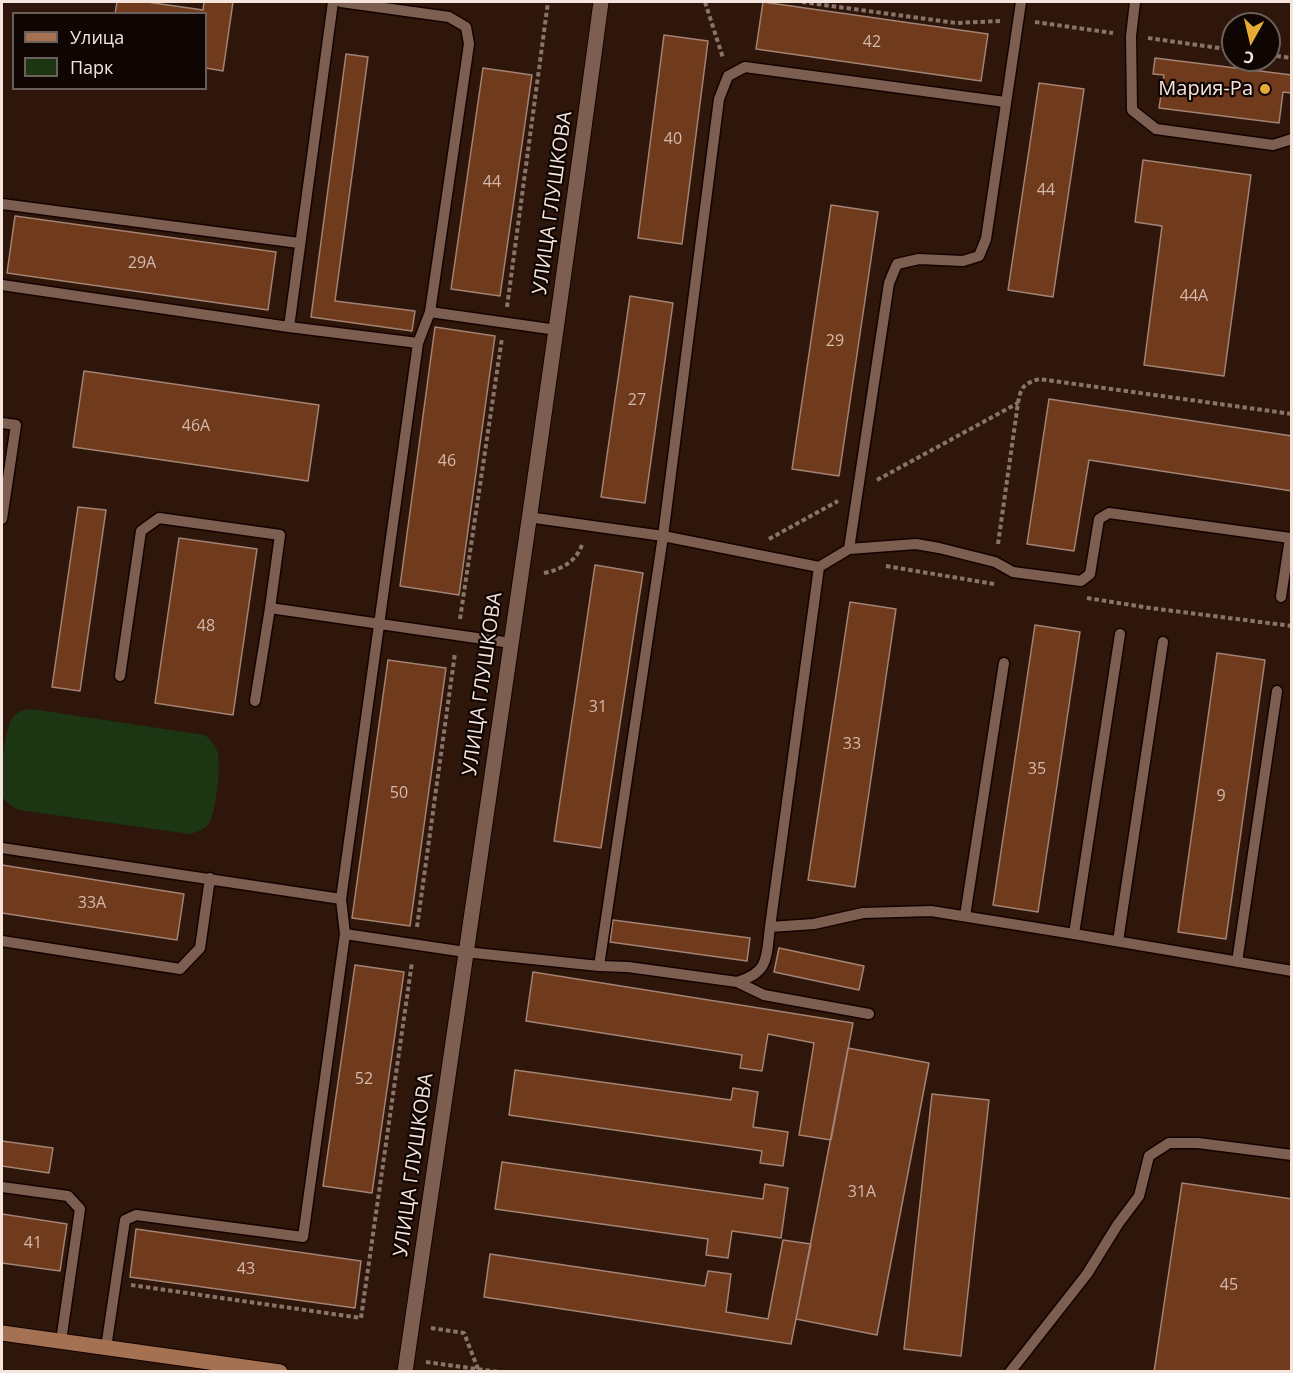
<!DOCTYPE html>
<html>
<head>
<meta charset="utf-8">
<style>
  body { margin:0 }
  #map { position:relative; width:1293px; height:1373px; overflow:hidden; background:#2e160a; font-family:"Open Sans",sans-serif }
  canvas { display:block }
  .frame { position:absolute; inset:0; border:3px solid #f6e5dc; pointer-events:none }
  .legend { position:absolute; left:12px; top:12px; width:195px; height:78px; box-sizing:border-box; background:#0f0502; border:2px solid #6b5f59; margin:0; padding:8px 10px; list-style:none; font-size:18px; color:#f6e5dc }
  .legend li { display:flex; align-items:center; gap:12px; height:30px }
  .legend b { width:30px; border:2px solid #6b5f59 }
  .north { position:absolute; left:1221px; top:12px; width:60px; height:60px; box-sizing:border-box; background:#0f0502; border:2px solid #6b5f59; border-radius:50%; rotate:188deg; font-size:16px; font-weight:700; line-height:24px; text-align:center; color:#f6e5dc }
  .north::after { content:''; display:block; margin:auto; width:21px; height:27px; background:#e6ac36; clip-path:polygon(50% 0,100% 100%,50% 72%,0 100%) }
</style>
</head>
<body>
<div id="map">
<canvas width="1293" height="1373"></canvas>
<div class="frame"></div>
<ul class="legend">
<li><b style="height:8px;background:#a47252"></b>Улица</li>
<li><b style="height:16px;background:#1c3513"></b>Парк</li>
</ul>
<div class="north">С</div>
</div>
<script>
const g = document.querySelector('canvas').getContext('2d');
g.lineJoin = 'round';
function paint(path, color) { g.fillStyle = color; g.fill(path, 'evenodd'); }
function trace(path, color, width, dash) { g.strokeStyle = color; g.lineWidth = width; g.lineCap = dash ? 'butt' : 'round'; g.setLineDash(dash || []); g.stroke(path); }
function write(font, color, halo, rows, align = 'center') {
  g.font = font + ' "Open Sans",sans-serif'; g.lineWidth = 4.5; g.setLineDash([]); g.textBaseline = 'middle'; g.strokeStyle = halo; g.fillStyle = color; for (const [text, x, y, turn = 0] of rows) {
    g.save(); g.translate(x, y); g.rotate((+turn || 0) * Math.PI / 180); g.textAlign = isNaN(turn) ? turn : align; if (halo) g.strokeText(text, 0, 0); g.fillText(text, 0, 0); g.restore();
  }
}
const green = new Path2D(`
  M31,709L205,735C211,740 216,746 218,754C221,766 216,813 209,823C204,830 197,832 189,834L19,810C13,807 4,802 2,795C0,780 3,726 14,716C19,711 24,710 31,709Z`);
const building = new Path2D(`
  M117,2H147L203,10L204,2H233L223,71L206,68V14H115Z
  M763,2L988,34L981,81L756,49Z
  M664,35L708,41L682,244L638,238Z
  M346,54L368,57L335,301L415,311L412,331L311,317Z
  M1155,58L1292,75V93L1283,92L1279,123L1159,108L1164,75L1153,74Z
  M483,68L532,75L500,296L451,289Z
  M1039,83L1084,89L1053,297L1008,290Z
  M1143,160L1251,175L1224,376L1144,365L1162,226L1135,222Z
  M831,205L878,212L839,476L792,469Z
  M15,216L276,252L268,310L7,273Z
  M630,296L673,303L645,503L601,497Z
  M435,327L495,336L459,595L400,586Z
  M84,371L319,405L308,481L73,447Z
  M1049,399L1292,436V491L1089,460L1074,551L1027,544Z
  M78,507L106,510L80,691L52,687Z
  M179,538L257,549L233,715L155,703Z
  M595,565L643,573L601,848L554,841Z
  M850,602L896,609L855,887L808,880Z
  M1035,625L1080,632L1038,912L993,905Z
  M1217,653L1265,660L1226,939L1178,932Z
  M388,660L446,668L410,926L352,918Z
  M2,865L184,894L177,940L2,913Z
  M613,920L750,938L747,961L610,942Z
  M779,948L864,966L859,990L774,972Z
  M355,965L404,972L372,1193L323,1186Z
  M533,972L853,1023L831,1140L799,1135L814,1043L768,1034L762,1071L740,1068L742,1055L526,1021Z
  M848,1048L929,1063L877,1335L796,1319Z
  M515,1070L731,1100L733,1088L758,1092L753,1127L788,1132L783,1166L760,1163L762,1151L509,1115Z
  M932,1094L989,1100L961,1356L904,1349Z
  M2,1141L53,1148L49,1173L2,1166Z
  M502,1162L763,1199L765,1184L788,1188L781,1238L732,1231L728,1258L706,1255L708,1239L495,1209Z
  M1182,1183L1292,1199V1372H1154Z
  M2,1214L67,1224L60,1271L2,1263Z
  M136,1229L361,1261L355,1308L130,1277Z
  M783,1240L811,1244L791,1344L484,1297L490,1254L705,1286L708,1271L731,1274L726,1312L768,1319Z`);
const path = new Path2D(`
  M705,2L723,58
  M802,2L956,23L1000,21
  M1035,22L1113,33
  M1148,38L1233,50
  M1269,55L1292,58
  M507,307L548,2
  M877,480L1018,403
  M769,539L838,501
  M998,544L1018,403C1021,387 1023,384 1039,379L1292,414
  M886,566L994,584
  M544,573C563,569 577,561 583,542
  M1087,598L1150,608L1292,626
  M460,619L502,338
  M417,927L455,653
  M131,1285L361,1318L412,962
  M431,1328L464,1333L478,1369
  M426,1362L499,1372`);
const lane = new Path2D(`
  M1135,2L1131,36L1132,110L1156,129L1273,145L1292,139
  M2,204L299,243
  M2,285L289,327L418,343
  M430,312L557,330
  M289,327L333,2
  M2,423L16,425L2,519
  M528,517L663,536L819,567L849,549L889,283L897,264L919,259L963,261L979,256L986,239L1021,2
  M849,549L916,544L939,548L995,562L1013,572L1081,581L1090,574L1099,519L1109,513L1290,538L1281,597
  M1120,634L1074,934L1292,971
  M120,676L141,531L159,518L280,535L270,608L511,643
  M255,701L270,608
  M2,848L341,899L345,934L465,952L599,966L628,967L737,982C770,972 766,957 770,927L814,924L863,913L931,911L1074,934
  M341,899L418,343L430,312L469,44L466,27L449,17L341,2
  M965,916L1004,663
  M770,927L819,567
  M2,941L180,969L200,948L210,878
  M1118,941L1163,642
  M1237,962L1277,691
  M599,966L663,536L719,99L728,76L745,67L1005,102
  M737,982L764,995L869,1014
  M2,1187L68,1196L80,1209L61,1341
  M106,1348L125,1220L136,1215L303,1237L345,934
  M1010,1372L1087,1274L1118,1224L1139,1196L1149,1156L1169,1143H1198L1292,1155`);
const street = new Path2D(`
  M405,1372C471,915 540,459 601,2`);
const secondary = new Path2D(`
  M2,1333L280,1372`);
const markers = [
  [1265,89,6,"#e6ac36"]
];
const numberNames = [
  ["42",872,42],
  ["40",673,139],
  ["44",492,182],
  ["44",1046,190],
  ["29А",142,263],
  ["44А",1194,296],
  ["29",835,341],
  ["27",637,400],
  ["46А",196,426],
  ["46",447,461],
  ["48",206,626],
  ["31",598,707],
  ["33",852,744],
  ["35",1037,769],
  ["50",399,793],
  ["9",1221,796],
  ["33А",92,903],
  ["52",364,1079],
  ["31А",862,1192],
  ["41",33,1243],
  ["43",246,1269],
  ["45",1229,1285]
];
const poiNames = [
  ["Мария-Ра",1253,89]
];
const streetNames = [
  ["УЛИЦА ГЛУШКОВА",553,203,-82],
  ["УЛИЦА ГЛУШКОВА",483,684,-82],
  ["УЛИЦА ГЛУШКОВА",414,1165,-82]
];
paint(green, '#1c3513');
paint(building, '#703a1d');
trace(building, '#a28374', 1.5);
trace(lane, '#150200', 13);
trace(street, '#150200', 17);
trace(secondary, '#150200', 17);
trace(path, '#89746a', 4, [4.5, 3]);
trace(lane, '#7d5f51', 10);
trace(street, '#7d5f51', 15);
trace(secondary, '#a47252', 15);
for (const [x, y, r, color] of markers) { const dot = new Path2D(); dot.arc(x, y, r, 0, 2 * Math.PI); g.fillStyle = color; g.fill(dot); trace(dot, '#0f0502', 2); }
write('16px', '#d4baac', null, numberNames);
write('20px', '#f6e5dc', '#0f0502', poiNames, 'right');
write('20px', '#f6e5dc', '#0f0502', streetNames);
</script>
</body>
</html>
